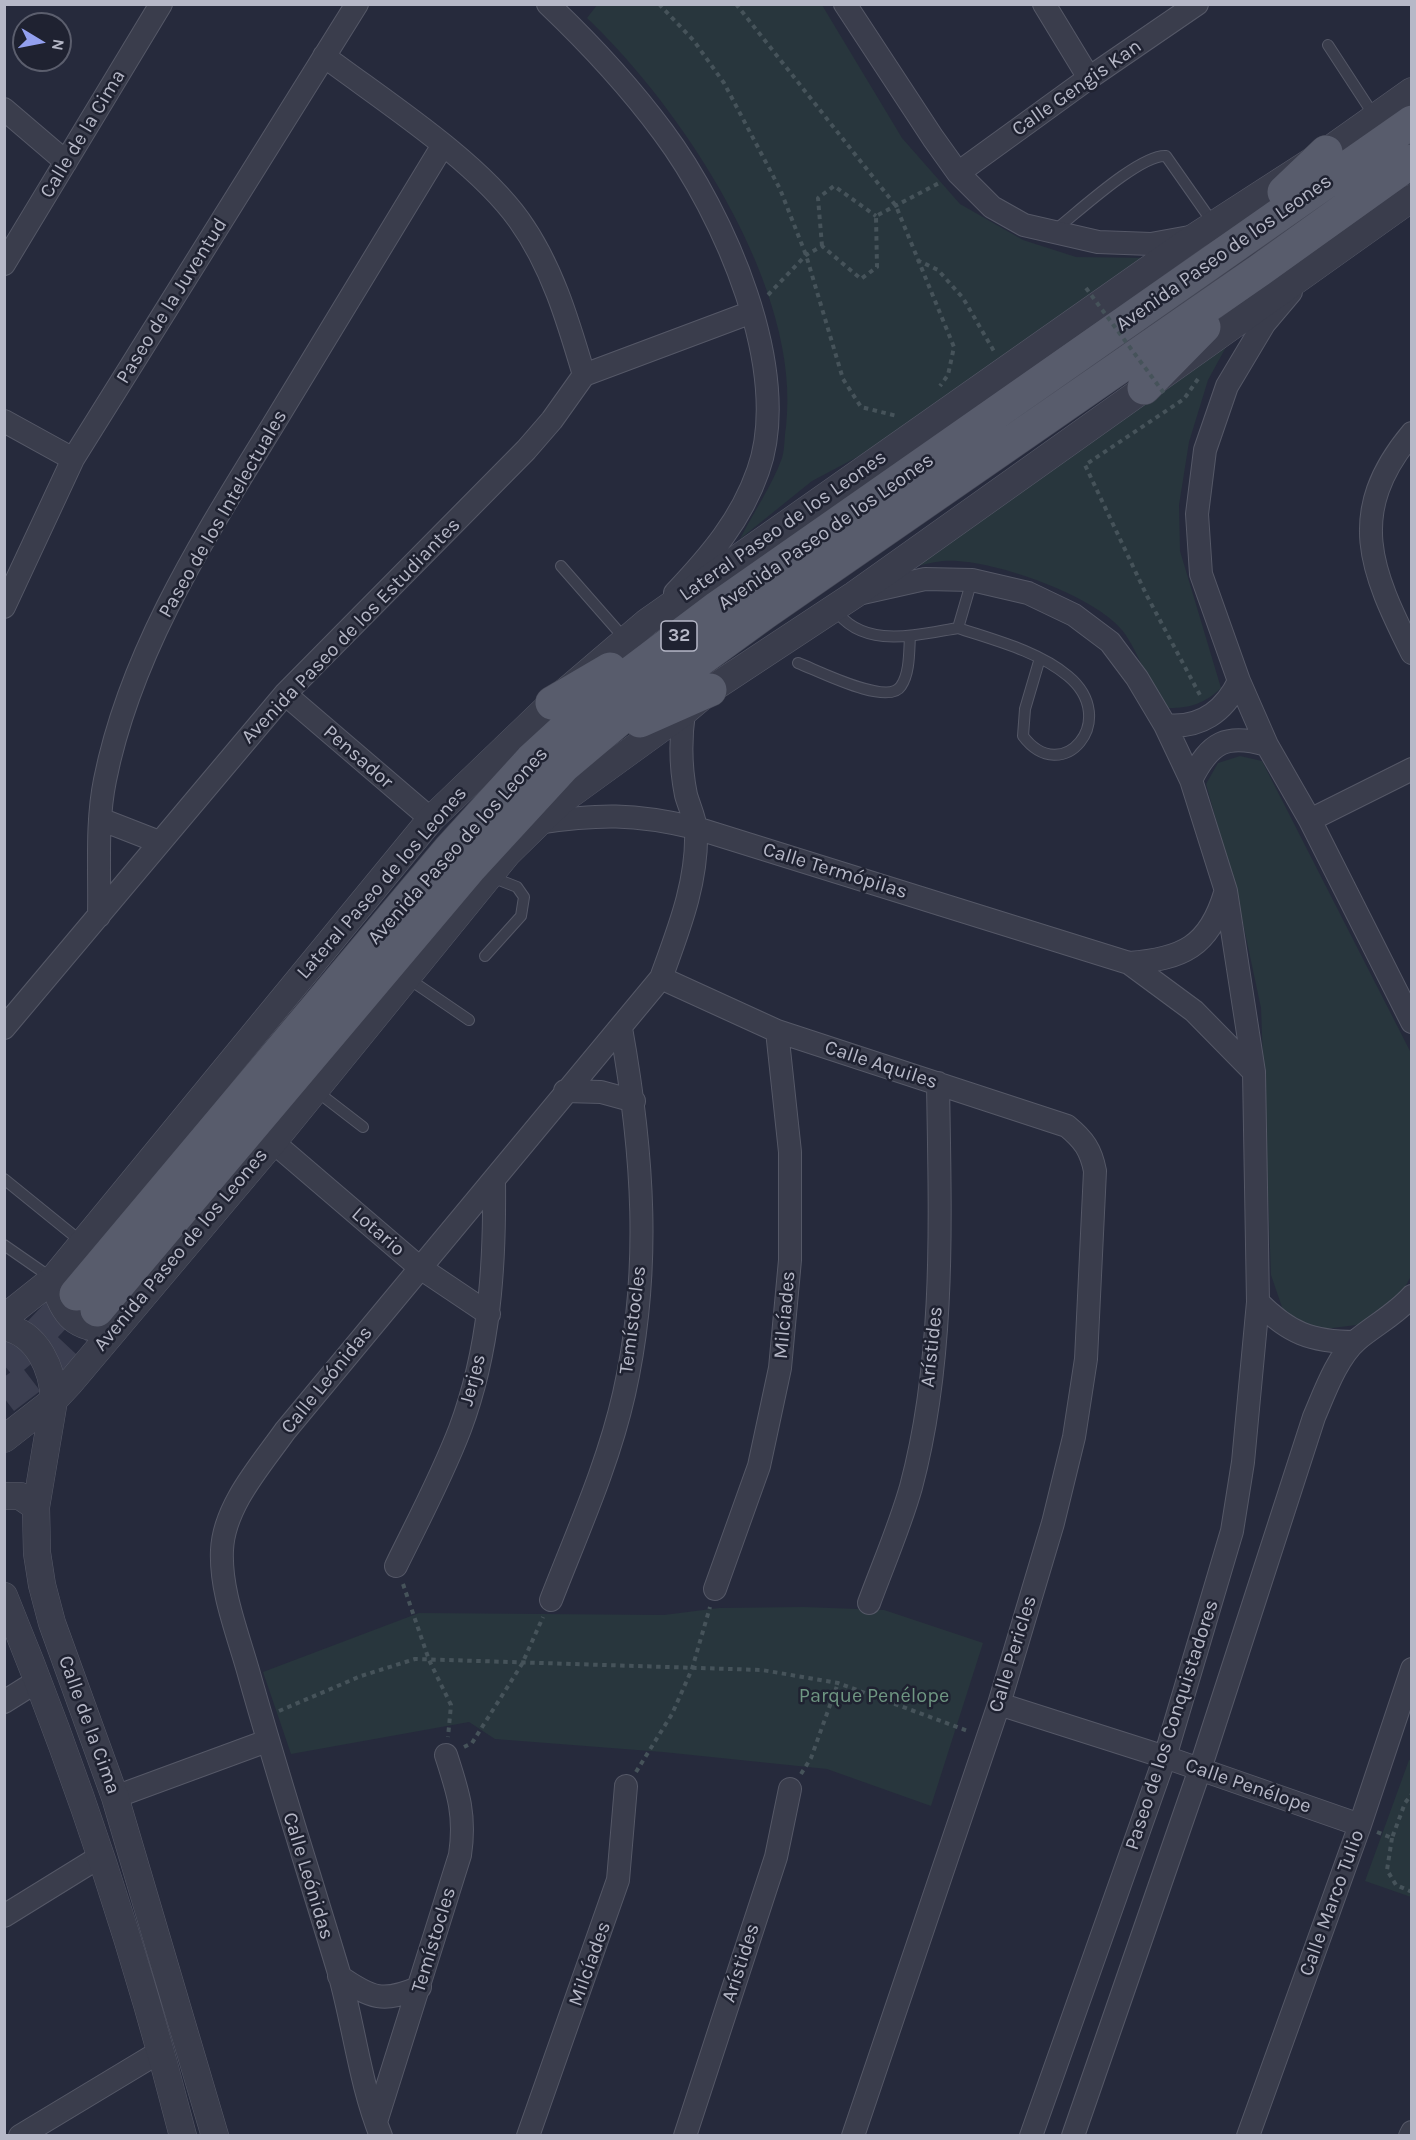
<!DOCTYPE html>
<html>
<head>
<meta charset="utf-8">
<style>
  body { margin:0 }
  #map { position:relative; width:1416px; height:2140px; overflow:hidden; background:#262a3c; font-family:Karla,sans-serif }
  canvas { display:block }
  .frame { position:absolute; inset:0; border:6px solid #b6b8c7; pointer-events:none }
  .north { position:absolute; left:12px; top:12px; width:60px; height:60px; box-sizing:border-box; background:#1f2231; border:2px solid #5b5e6d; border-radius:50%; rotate:100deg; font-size:16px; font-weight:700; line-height:24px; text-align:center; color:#b6b8c7 }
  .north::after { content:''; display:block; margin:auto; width:21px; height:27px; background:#93a0ef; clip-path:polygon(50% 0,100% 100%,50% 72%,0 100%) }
</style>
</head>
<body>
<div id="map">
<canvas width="1416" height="2140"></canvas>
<div class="frame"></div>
<div class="north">N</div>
</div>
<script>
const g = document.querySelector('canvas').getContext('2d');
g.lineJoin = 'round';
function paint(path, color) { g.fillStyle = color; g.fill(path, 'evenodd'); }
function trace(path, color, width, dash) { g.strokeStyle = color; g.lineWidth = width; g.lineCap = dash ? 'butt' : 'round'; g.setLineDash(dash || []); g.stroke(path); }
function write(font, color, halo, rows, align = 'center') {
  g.font = font + ' Karla,sans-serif'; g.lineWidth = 5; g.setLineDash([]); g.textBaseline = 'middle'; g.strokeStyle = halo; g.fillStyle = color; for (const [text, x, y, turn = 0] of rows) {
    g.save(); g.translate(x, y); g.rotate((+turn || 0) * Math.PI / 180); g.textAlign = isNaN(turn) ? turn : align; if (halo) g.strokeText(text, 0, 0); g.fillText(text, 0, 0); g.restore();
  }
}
const green = new Path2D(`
  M597,5H822L902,138L960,204L1023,240L1076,257L1151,258L878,446L812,481L740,539C753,513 772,486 782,458C785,449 784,437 786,427C803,290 682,108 587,18Z
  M1231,338L1208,380L1189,442L1179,505L1180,551L1221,688C1205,703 1191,708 1169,708C1147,688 1141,654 1122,630C1094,595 988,557 943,561C931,562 919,566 907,568Z
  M1240,756L1262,761L1411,1053V1276L1404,1289L1364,1324L1317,1330L1283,1310L1271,1275L1261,1008L1237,895L1206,784L1218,763Z
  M803,1607L884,1610L983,1643L931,1806L827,1769L663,1752L495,1739L469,1722L291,1754L263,1672L419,1613L664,1615L719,1608Z
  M1409,1760L1412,1761L1411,1897L1365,1881Z`);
const primaryTunnel = new Path2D(`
  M4,1365L27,1346L76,1294
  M4,1398L42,1369L97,1310`);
const path = new Path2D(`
  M659,4L694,41L724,83L780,189L806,255L843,379L861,407L897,416
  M736,4L896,206L954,347L948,375L940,386
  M822,246L818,198L834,186L876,216
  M917,260L938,270L963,298L995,353
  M768,295L806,255L822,246L861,279L877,267L876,216L941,182
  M1198,379L1184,399L1085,465L1147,596L1201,697
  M403,1584L429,1660L451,1705L448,1737
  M279,1711L361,1676L415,1659L762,1670L838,1683L968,1731
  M464,1747L472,1743L522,1664L543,1617
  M636,1772L672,1714L692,1669L710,1607
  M801,1774L811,1758L838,1683
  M1377,1832L1392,1838L1405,1803L1412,1794
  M1392,1838L1387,1870L1396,1885L1412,1892`);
const service = new Path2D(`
  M1328,45L1375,117
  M1055,230C1077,213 1140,154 1166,156L1213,223
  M561,566L625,639
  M834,608C862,650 915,635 958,628L972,580
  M958,628C994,640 1038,651 1068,676C1121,720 1062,788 1023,736L1025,709L1040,658
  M798,663C817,670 888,707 901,686C910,673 909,651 910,636
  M485,956L521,916L524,897L517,887L489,876
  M406,977L469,1020
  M315,1090L363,1127
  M4,1179L83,1243
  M4,1245L53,1279`);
const minor = new Path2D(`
  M548,4C590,44 629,86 663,132C723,212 794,371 758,471C741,520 710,556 675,593
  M845,4L933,138L958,173L992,207L1024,225L1098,242L1151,244L1195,236
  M1044,4L1089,78
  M324,56C384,101 476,160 519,220C552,266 568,321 584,375
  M4,109L66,162
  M958,173L1089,78L1197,4
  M4,264L161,4
  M1291,292L1264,324L1227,386L1205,450L1197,514L1201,574L1239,681L1267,745L1310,820L1412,1022
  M584,375L752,312
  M4,421L73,459
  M1412,433C1345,513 1371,571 1412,653
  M858,594L925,579L972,580L1028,593L1074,615L1110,642L1137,678L1165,725L1191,780L1226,891L1254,1072L1258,1302L1243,1462L1232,1531L1165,1757L1031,2136
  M4,607L73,459L357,4
  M285,694L431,819
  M1165,725C1200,729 1224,712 1239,681
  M1191,780C1210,742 1226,733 1267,745
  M100,819L159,842
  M1310,820L1412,769
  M536,823C599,814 633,813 696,828L1129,963L1194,1011L1254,1072
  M99,916C100,871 96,824 105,780C131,650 205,536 273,425C329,332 386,239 443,145
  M1129,963C1182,959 1209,947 1225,893
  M661,978L777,1031L1067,1126C1084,1140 1091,1150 1095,1171L1086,1359L1074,1437L1053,1523L999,1704L853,2136
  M4,1028L285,694L526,450L552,420L584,375
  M565,1091L601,1092L634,1101
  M273,1142L419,1267L489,1314
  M1258,1302C1289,1333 1311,1342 1355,1342
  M396,1566C418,1521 442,1476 460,1429C490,1349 495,1265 494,1181
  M715,1589L759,1466L780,1368L790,1260V1152L777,1031
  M551,1600C577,1533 608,1465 624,1394C652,1271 643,1151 621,1028
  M869,1603C883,1565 900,1526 911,1487C946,1356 940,1217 938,1083
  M4,1702L39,1680
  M999,1704L1165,1757L1360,1825
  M115,1797L267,1741
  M4,1916L101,1856
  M339,1976C372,1999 383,2003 420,1987
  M376,2122L460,1855C466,1815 458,1792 446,1755
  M20,2136L161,2051
  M381,2136C360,2084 354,2026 339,1973C309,1873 277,1774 249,1674C238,1634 220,1591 222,1550C224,1506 261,1465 285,1431L661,978C678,931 698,882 696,830C695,818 689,806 686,795C680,766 680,741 684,712
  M528,2136L618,1880L626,1786
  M685,2136L776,1857L790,1789
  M1073,2136L1200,1769L1314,1417C1324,1394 1337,1357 1357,1340C1375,1325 1396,1314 1412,1296
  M1248,2136L1360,1825L1412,1669
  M1410,2136L1412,2132`);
const tertiary = new Path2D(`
  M53,1279C63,1316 76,1330 115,1329
  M4,1318L53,1279L431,819L552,703L647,622L1196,236L1326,152L1412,91
  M4,1327C38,1333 53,1370 54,1400L36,1507L37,1553L42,1585L52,1623L115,1797L215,2136
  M4,1439L54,1400L69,1384L273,1142L508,853L560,802L684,712L710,690L854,595L1412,198
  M4,1496H20L36,1507
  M4,1596C76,1771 136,1952 183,2136`);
const primary = new Path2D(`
  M1284,192L1326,152
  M1144,388L1204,327
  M552,703L610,669
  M640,721L710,690
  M76,1294L449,850L531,760L604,693L718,607L1412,122
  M97,1310L470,868L563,767L627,713L766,612L1260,270L1412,161`);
const pathBridge = new Path2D(`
  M1086,288L1166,396`);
const shields = [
  [679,636,36]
];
const shieldNames = [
  ["32",679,636]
];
const streetNames = [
  ["Calle Gengis Kan",1077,88,-35],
  ["Calle de la Cima",83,134,-59],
  ["Avenida Paseo de los Leones",1224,253,-35],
  ["Paseo de la Juventud",172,301,-58],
  ["Paseo de los Intelectuales",223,514,-60],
  ["Lateral Paseo de los Leones",783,526,-35],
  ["Avenida Paseo de los Leones",826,532,-35],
  ["Avenida Paseo de los Estudiantes",351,631,-46],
  ["Pensador",358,757,41],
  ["Avenida Paseo de los Leones",458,846,-48],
  ["Calle Termópilas",835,871,17],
  ["Lateral Paseo de los Leones",382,883,-49],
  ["Calle Aquiles",881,1065,18],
  ["Lotario",378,1232,41],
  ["Avenida Paseo de los Leones",181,1250,-50],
  ["Milcíades",785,1315,-85],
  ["Temístocles",633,1320,-83],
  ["Arístides",932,1347,-84],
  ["Calle Leónidas",327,1380,-51],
  ["Jerjes",473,1380,-75],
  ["Calle Pericles",1013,1654,-73],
  ["Calle de la Cima",89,1725,70],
  ["Paseo de los Conquistadores",1172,1725,-72],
  ["Calle Penélope",1248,1786,19],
  ["Calle Leónidas",308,1876,73],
  ["Calle Marco Tulio",1332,1903,-70],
  ["Temístocles",434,1940,-73],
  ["Arístides",741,1963,-72],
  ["Milcíades",590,1964,-70]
];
const parkNames = [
  ["Parque Penélope",874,1696]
];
paint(green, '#28363d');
trace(primaryTunnel, '#3c3f51', 33, [33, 16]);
trace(service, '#555867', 12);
trace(minor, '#555867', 24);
trace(tertiary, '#555867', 28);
trace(primary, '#434655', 34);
trace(path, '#46535a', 4, [4.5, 4.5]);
trace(service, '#3a3d4c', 10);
trace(minor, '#3a3d4c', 22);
trace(tertiary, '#3a3d4c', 27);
trace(primary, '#585c6c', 33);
trace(pathBridge, '#46535a', 4, [4.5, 4.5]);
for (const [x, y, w] of shields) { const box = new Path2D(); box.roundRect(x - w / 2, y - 15, w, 30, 4.5); g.fillStyle = '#1f2231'; g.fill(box); trace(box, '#b6b8c7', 1.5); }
write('bold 18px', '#b6b8c7', null, shieldNames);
write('20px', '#b6b8c7', '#1f2231', streetNames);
write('20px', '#6f9682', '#1f2231', parkNames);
</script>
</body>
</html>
